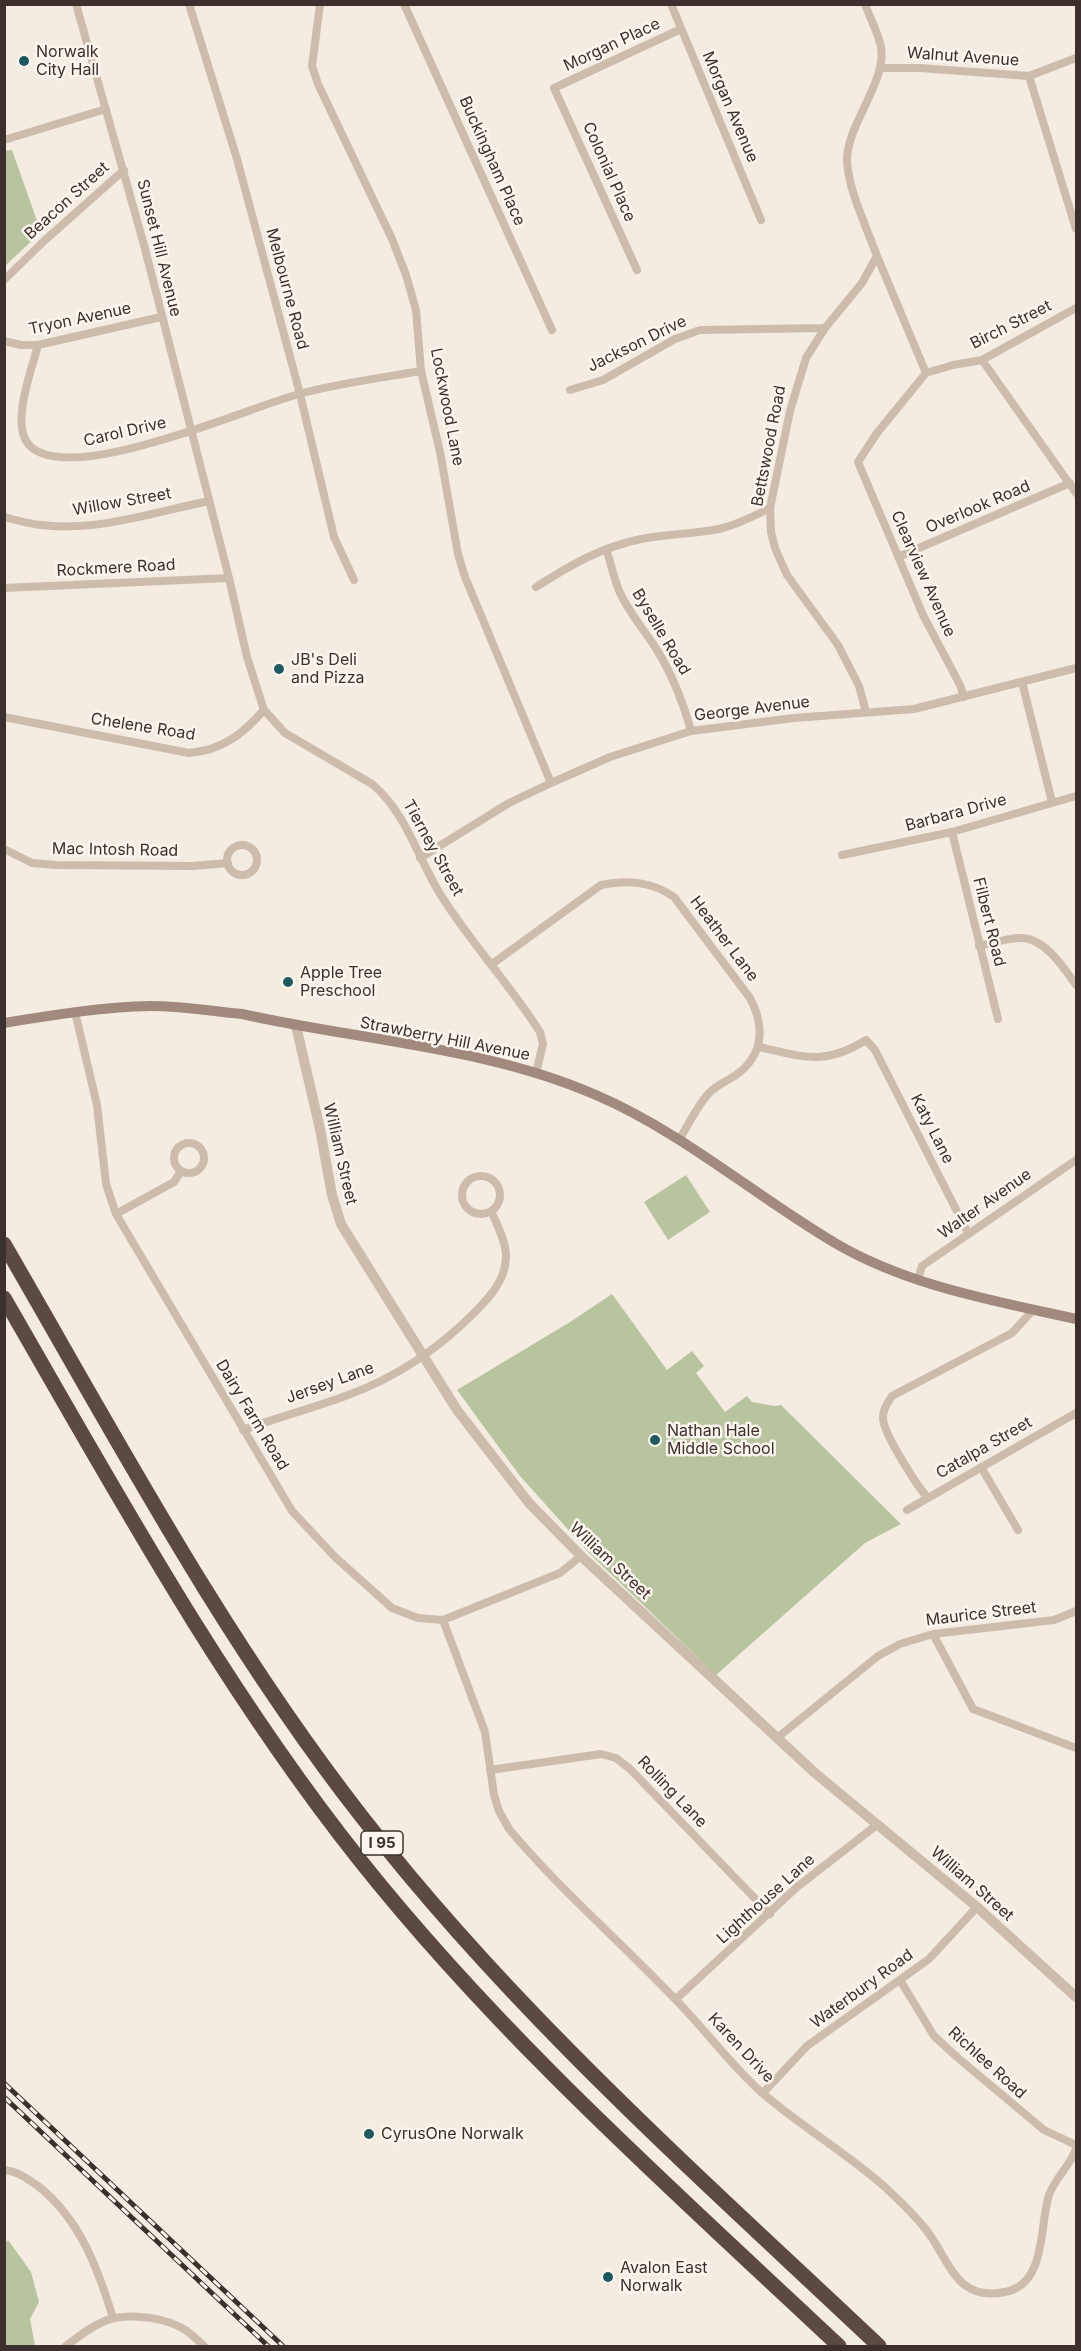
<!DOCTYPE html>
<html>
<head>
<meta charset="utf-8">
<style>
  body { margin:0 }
  #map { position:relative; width:1081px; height:2351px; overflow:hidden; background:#f4ebe1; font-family:Inter,sans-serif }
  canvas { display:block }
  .frame { position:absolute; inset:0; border:6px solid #3b302b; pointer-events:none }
</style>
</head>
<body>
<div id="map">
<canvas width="1081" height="2351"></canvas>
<div class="frame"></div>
</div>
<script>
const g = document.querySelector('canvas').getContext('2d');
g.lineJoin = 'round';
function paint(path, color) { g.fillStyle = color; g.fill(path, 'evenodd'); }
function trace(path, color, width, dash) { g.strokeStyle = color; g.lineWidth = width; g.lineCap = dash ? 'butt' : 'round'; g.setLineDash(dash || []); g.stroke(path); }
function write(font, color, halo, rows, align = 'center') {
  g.font = font + ' Inter,sans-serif'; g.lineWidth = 5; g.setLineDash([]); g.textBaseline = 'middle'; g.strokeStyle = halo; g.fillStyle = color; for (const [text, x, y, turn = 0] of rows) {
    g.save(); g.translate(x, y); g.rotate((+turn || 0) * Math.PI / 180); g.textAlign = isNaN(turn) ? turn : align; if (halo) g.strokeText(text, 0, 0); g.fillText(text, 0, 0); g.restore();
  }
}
const green = new Path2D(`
  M12,150L41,232L5,266V151Z
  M686,1175L710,1212L668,1240L644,1202Z
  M612,1294L667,1370L692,1351L704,1366L696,1373L725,1412L747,1396L752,1402L774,1406L781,1405L901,1524L865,1543L716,1675L590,1554L520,1476L457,1390L570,1322Z
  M8,2240L31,2272L39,2302L30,2319L35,2346H5L4,2244Z`);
const minor = new Path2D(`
  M76,4L144,245L229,578L247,657L264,710L285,733L372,784C407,813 418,860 442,897C472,944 510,985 540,1032L543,1044L536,1073
  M189,4L237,159L300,394L334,537L354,580
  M320,4L312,66L318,84L392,239L406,275L416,310L421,371L440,452L458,554L465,577L551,783
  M404,4L552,330
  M671,4L761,220
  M865,4C870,18 878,33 881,47C887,82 847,124 847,160C848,190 867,228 877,256L862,283L825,328L806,358L790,411L770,508L771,532L775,548L787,575L838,645L859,686L866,712
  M880,68H920L1029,76L1076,58
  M1029,76L1076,229
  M4,140L106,109
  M877,256L926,373
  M637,270L554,88L681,29
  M4,280L44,241L124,170
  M4,341L21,345H38L161,317
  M38,345C32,369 10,425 29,445C69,488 249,407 299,394C339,383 381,378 421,371
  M982,360L1076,493
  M570,390L603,380L675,339L700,330L825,328
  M4,517C16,520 29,524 41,525C97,532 155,512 209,501
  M606,549C611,563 614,579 620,593C630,614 645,631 657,650C673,676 683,702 691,731
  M898,557L1070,483
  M536,587C569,566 601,547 641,539C666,534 693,534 719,529C737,525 754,516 770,508
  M4,588L229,578
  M1022,682L1052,802
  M964,697L960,685L923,615L858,462L877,433L926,373L953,365L982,360L1076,308
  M4,717L189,753C222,750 242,735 264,710
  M952,832L998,1019
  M227 860a15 15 0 1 1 30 0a15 15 0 1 1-30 0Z
  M4,849L32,863L56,865L193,866L228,863
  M842,855L952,832L1076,796
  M420,858L509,803L551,783L610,757L691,731L794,718L914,709L1076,668
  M979,946C992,943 1007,938 1021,938C1045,938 1064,968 1076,985
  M492,964L601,885C628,880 651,881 674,897L750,998C765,1026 764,1055 736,1075C727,1081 717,1085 709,1093C697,1106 689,1124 679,1140
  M75,1012L97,1105L106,1184L116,1214L292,1511L335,1557L392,1608L418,1618L443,1620L560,1573L581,1556
  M759,1047C804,1057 824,1066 866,1040L875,1050L968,1233
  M174 1158a15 15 0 1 1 30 0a15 15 0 1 1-30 0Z
  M462 1195a19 19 0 1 1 38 0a19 19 0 1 1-38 0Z
  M116,1214L174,1182L181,1171
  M918,1279L922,1266L1076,1160
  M243,1430C278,1417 314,1408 348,1395C395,1378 439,1348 474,1313C490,1297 507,1279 506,1254C505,1240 497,1224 491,1211
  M981,1467L1018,1530
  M928,1498C917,1486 883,1433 883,1418C883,1409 887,1404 892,1396L1012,1333L1034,1309
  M907,1510L1076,1413
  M443,1620L485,1732L494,1795L499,1811L509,1829C559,1889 620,1941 674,1998C704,2028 729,2063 760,2091C800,2126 847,2153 886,2188C901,2202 915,2215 927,2231C950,2261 956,2302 1005,2292C1047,2284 1039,2226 1049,2195C1055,2178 1070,2166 1076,2149
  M933,1634L973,1709L1076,1748
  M777,1738L878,1656L900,1644L933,1634L1054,1620L1076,1611
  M490,1770L601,1754L616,1758L630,1769L770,1914
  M900,1980L934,2036L958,2058L1044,2130L1076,2145
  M676,1999L797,1887L878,1824
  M763,2093L807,2046L929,1959L977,1907
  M4,2170C17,2171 28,2179 38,2186C80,2219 98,2269 113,2318
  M66,2346C79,2336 97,2322 114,2318C136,2314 168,2318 187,2331C193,2336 199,2341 204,2346`);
const tertiary = new Path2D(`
  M296,1026L320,1129L332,1195L341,1224L457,1410L529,1503L581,1556L815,1773L977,1907L1076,1997`);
const secondary = new Path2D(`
  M4,1023C52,1015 102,1007 151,1006C181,1006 212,1011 242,1014C358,1040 487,1047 596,1095C682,1132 754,1195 835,1243C908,1286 995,1301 1076,1319`);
const motorway = new Path2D(`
  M4,1244C117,1439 223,1639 362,1817C514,2013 700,2177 879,2346
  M4,1298C115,1490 221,1685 359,1859C501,2038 673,2190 839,2346`);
const rail = new Path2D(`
  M4,2083L283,2346
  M4,2097L268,2346`);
const markers = [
  [24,61,6,"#1f5a5e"],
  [279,669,6,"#1f5a5e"],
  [288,982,6,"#1f5a5e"],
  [655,1440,6,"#1f5a5e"],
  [369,2134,6,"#1f5a5e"],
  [608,2277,6,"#1f5a5e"]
];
const shields = [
  [382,1843,42]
];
const shieldNames = [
  ["I 95",382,1843]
];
const streetNames = [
  ["Morgan Place",612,45,-25],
  ["Walnut Avenue",963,57,4],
  ["Morgan Avenue",730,107,67],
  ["Buckingham Place",492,161,66],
  ["Colonial Place",609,172,66],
  ["Beacon Street",67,201,-42],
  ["Sunset Hill Avenue",159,248,76],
  ["Melbourne Road",287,289,75],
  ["Tryon Avenue",80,319,-12],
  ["Birch Street",1011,325,-27],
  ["Jackson Drive",637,344,-26],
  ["Lockwood Lane",447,407,79],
  ["Carol Drive",125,432,-13],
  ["Bettswood Road",769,446,-79],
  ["Willow Street",122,502,-10],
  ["Overlook Road",978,507,-23],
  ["Rockmere Road",116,568,-3],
  ["Clearview Avenue",923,574,66],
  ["Byselle Road",661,632,59],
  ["George Avenue",752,709,-7],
  ["Chelene Road",143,727,9],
  ["Barbara Drive",956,813,-15],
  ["Tierney Street",433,848,61],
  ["Mac Intosh Road",115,850,1],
  ["Filbert Road",989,922,76],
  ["Heather Lane",724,939,53],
  ["Strawberry Hill Avenue",445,1039,11],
  ["Katy Lane",932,1129,63],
  ["William Street",340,1154,77],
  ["Walter Avenue",985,1204,-35],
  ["Jersey Lane",330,1383,-20],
  ["Dairy Farm Road",252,1415,59],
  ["Catalpa Street",984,1448,-30],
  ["William Street",610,1561,43],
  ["Maurice Street",981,1614,-7],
  ["Rolling Lane",672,1792,46],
  ["William Street",972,1884,41],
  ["Lighthouse Lane",766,1899,-42],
  ["Waterbury Road",862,1989,-36],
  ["Karen Drive",741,2048,47],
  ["Richlee Road",987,2063,42]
];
const poiNames = [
  ["Norwalk",36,52],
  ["City Hall",36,70],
  ["JB's Deli",291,660],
  ["and Pizza",291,678],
  ["Apple Tree",300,973],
  ["Preschool",300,991],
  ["Nathan Hale",667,1431],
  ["Middle School",667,1449],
  ["CyrusOne Norwalk",381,2134],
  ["Avalon East",620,2268],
  ["Norwalk",620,2286]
];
paint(green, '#b8c4a0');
trace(minor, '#cdbbac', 8);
trace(tertiary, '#cdbbac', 10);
trace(secondary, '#a18a7d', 10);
trace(motorway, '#5c4a42', 15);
trace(rail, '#3b302b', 5);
trace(rail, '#fbf5ee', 3, [9]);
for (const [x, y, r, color] of markers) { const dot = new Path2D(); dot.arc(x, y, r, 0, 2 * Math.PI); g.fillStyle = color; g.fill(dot); trace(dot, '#fbf5ee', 2); }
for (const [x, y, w] of shields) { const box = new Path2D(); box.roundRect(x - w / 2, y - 12, w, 24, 4.5); g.fillStyle = '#fbf5ee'; g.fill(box); trace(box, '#3b302b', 1.5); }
write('bold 15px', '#3b302b', null, shieldNames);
write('16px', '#3b302b', '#fbf5ee', streetNames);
write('16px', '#3b302b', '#fbf5ee', poiNames, 'left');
</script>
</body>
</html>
